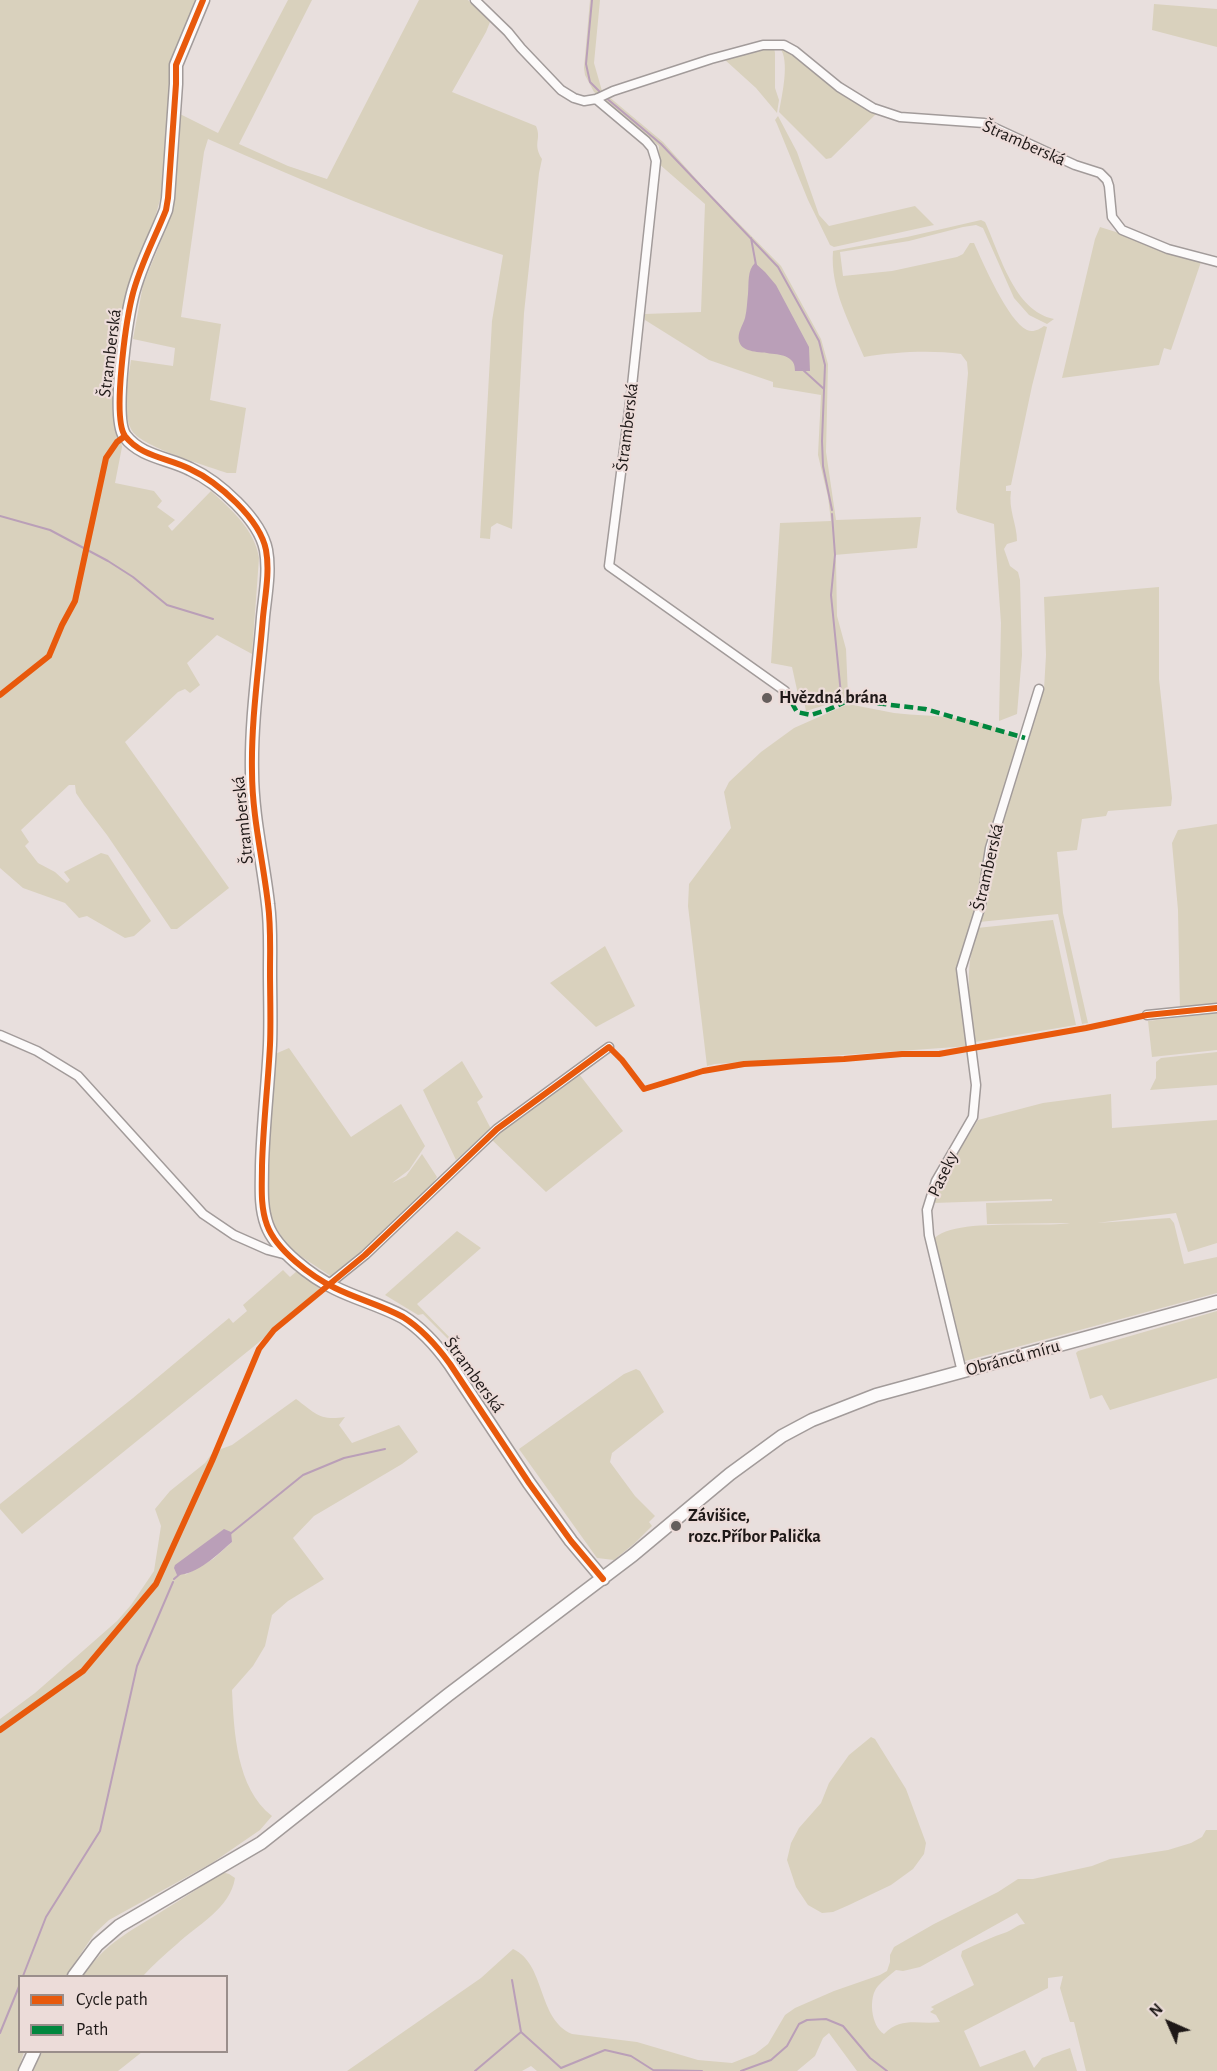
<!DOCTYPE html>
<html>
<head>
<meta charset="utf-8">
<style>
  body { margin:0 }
  #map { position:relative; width:1217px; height:2071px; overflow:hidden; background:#e8dfdd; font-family:"Alegreya Sans",sans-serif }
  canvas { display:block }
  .legend { position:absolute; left:18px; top:1975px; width:210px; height:78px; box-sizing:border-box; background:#ecdcd9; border:2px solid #9a8e8b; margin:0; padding:8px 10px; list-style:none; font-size:18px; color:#1e1817 }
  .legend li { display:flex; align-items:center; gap:12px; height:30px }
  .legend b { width:30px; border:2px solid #9a8e8b }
  .north { position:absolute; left:1139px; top:1993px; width:60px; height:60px; -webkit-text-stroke:4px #ecdcd9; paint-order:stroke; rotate:315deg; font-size:16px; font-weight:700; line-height:24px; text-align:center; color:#1e1817 }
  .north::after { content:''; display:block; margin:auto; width:21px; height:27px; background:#1e1817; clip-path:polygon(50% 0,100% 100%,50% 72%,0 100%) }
</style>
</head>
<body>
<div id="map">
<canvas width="1217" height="2071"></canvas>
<ul class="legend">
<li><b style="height:8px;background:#e8590c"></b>Cycle path</li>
<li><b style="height:8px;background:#00873e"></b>Path</li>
</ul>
<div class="north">N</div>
</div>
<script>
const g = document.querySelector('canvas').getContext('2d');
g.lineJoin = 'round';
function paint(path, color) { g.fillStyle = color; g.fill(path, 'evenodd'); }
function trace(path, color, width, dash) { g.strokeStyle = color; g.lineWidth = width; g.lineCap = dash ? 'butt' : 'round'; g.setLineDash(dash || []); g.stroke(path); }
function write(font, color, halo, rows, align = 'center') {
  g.font = font + ' "Alegreya Sans",sans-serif'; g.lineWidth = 4.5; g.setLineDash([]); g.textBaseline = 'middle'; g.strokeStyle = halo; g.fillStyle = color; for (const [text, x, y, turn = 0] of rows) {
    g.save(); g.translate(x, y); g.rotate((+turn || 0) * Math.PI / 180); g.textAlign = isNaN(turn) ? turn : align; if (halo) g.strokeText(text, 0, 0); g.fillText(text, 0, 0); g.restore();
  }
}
const green = new Path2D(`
  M0,0H195L170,75L161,196L118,352L113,394L115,414L122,447L115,483L154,491L162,501L157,507L175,520L168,526L172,531L211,491C231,509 255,530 259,558L252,654L217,635L187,663L200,685L190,693L185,689L178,692L125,742L229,888L177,929H171L107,835L84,805L76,793L75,785H69L21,830L29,842L25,846L38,863L55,872L67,883L70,880L64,872L101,853L108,855L151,921L134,936L125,938L87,916L79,918L65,903L23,888L0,868Z
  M288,0H312L239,144L288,166L327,179L419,0H468L490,22L486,32L452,92L531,124L536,126C542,140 532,143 542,159L539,173L524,313L512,529L497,523L491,527L490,539L480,538L492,321L503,255C402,223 305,182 208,139L204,152L181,317L221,324L210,400L246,408L236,473H227C207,466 138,446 131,429C121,408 128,382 131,360L173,366L175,348L133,339L143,285L165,231L173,204L180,137V114L218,133Z
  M590,0H600L594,63L602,91L663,142L706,190L781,266L821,339L828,364L826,452L836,520L921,517L917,548L834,555L836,561L837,616L846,649L848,696L829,704L806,711L803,697L799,699L792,667L771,663L780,523L831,521L828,497L818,455L821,395L773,387V382L709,360L645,320V314L701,312L705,204L658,163L659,146L594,92L585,75L584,68Z
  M1154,4L1217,9V47L1152,30Z
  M769,48H774L775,53V88L779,100L777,113L756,88L724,59Z
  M780,48L788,49L877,113L831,158L826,159L779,112C782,95 790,61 780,48Z
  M778,116L797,152L819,215L829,226L915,206L934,225L834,247L830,245L808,200L777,124L775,120Z
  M981,220L985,222C1000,254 1014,311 1054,319L1047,324L1029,315L1014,298L983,228L976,225L963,227L909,241L840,252L843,276L892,271L957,257L963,254L970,243H974C983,263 1008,321 1027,330C1033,333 1040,329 1044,326L1047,327L1032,386L1011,485L1006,486V491H1011C1008,509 1017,524 1017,541L1007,544L1004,549L1010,566L1018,572L1020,580L1022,655L1017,714L999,721L1001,623L994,524L958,513L956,509L968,373L967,362L961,354C931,350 894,352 864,357C850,323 830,289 833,251L907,237Z
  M1100,227L1202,259L1171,350L1164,348L1159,365L1062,378L1095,239Z
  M1159,587V679L1172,798L1171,806L1108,811L1106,816L1082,819L1077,850L1057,852L1063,913L1088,1023L1082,1024L1058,914L979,922L989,867L1005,805L1026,748L1044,689L1046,655L1044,597Z
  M848,704C863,707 879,710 894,713C935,718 986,713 1019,742L995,820L983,862L977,904L958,968L970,1046L715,1064L707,1066L688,906L689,884L731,828L724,792L729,782L761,752L794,728Z
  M1217,824V1005L1180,1011L1178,910L1172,843L1178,830Z
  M1053,920L1076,1025L975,1042C969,998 964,972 977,928Z
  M605,946L635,1006L596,1027L550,983Z
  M1217,1013V1050L1152,1057L1148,1021Z
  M289,1048L351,1137L401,1104L425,1146L409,1170L392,1183L406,1176L422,1154L437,1177L430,1188L376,1241L332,1277L296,1253L285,1242L272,1221L266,1194L275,1054Z
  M1217,1052V1085L1150,1090L1156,1078V1062L1161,1058Z
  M462,1061L483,1097L477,1102L491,1129L456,1160L423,1090Z
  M579,1074L623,1131L546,1192L490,1138Z
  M1111,1094L1112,1128L1217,1120V1243L1188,1252L1176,1213L1097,1223L1170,1218L1174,1223L1184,1264L1217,1257V1293L965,1361L963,1360L933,1240C949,1217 1043,1228 1070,1223L987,1224L986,1203L1052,1201V1199L933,1203L943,1177L978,1120L1043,1103Z
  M457,1231L481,1248L417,1304L454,1342H451L423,1314L418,1315L385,1295Z
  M283,1270L290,1277L297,1271L318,1285L319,1289L258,1343L22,1534L0,1509V1504L133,1398L229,1318L233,1323L247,1311L243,1305Z
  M1217,1311V1378L1110,1410L1102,1395L1090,1399L1076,1353L1078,1351Z
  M636,1369L640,1371L664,1412L612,1453L610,1462L635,1496L655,1516L649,1522L652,1526L635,1543L614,1560L597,1558L519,1449L624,1374Z
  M296,1399C315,1413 319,1421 345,1417L339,1425L352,1443L399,1425L418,1452L402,1464L314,1516L293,1538L324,1579L288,1601L272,1615L265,1646L253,1666L232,1690C234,1731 236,1788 272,1816L260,1830L212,1863L109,1920L94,1934L66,1976H20V2052H24L18,2071H0V1719L35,1693L117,1621L131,1605L154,1571L161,1526L155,1509L170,1491L205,1463L213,1452L232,1445ZM223,1530L232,1542L213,1559L185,1575L201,1548Z
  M871,1737L875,1739L906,1789L926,1843L924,1854L913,1869L891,1885L849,1905L833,1912L822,1913L808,1905L796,1887L787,1860L791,1843L799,1828L821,1803L829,1783L849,1755Z
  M1206,1830H1217V2071H1086L1074,2022H1070L1060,1988L1063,1976L1048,1978V1988L964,2031L980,2067L1025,2050L1034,2068L1042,2058L1070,2048L1077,2071H857L829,2033L823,2038L815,2056L797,2071H537L531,2066L522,2071H347L481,1978L513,1949C546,1964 537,2019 572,2034L637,2042L698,2060L732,2063L755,2054L768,2044L785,2015L795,2008L834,1991L880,1975L887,1971L890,1962V1955L894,1947L934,1924L998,1892L1018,1879H1033L1092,1866L1110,1859L1168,1850L1191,1843L1202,1837ZM1017,1913L1025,1924C1018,1924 1014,1929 1007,1932C992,1937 977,1944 962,1951L961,1956L974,1985L931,2007L934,2009L930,2012L936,2015L940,2022C919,2025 902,2016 884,2034C871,2026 868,1997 878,1986C883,1980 890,1975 896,1970L903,1971L920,1967Z
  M222,1872L229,1874L235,1878C230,1909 197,1925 177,1944C165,1954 153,1965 143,1976H83C107,1941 130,1932 164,1910C184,1898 203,1885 222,1872Z
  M42,2052H142L118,2071H33Z`);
const water = new Path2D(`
  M755,263L765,272L776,285L809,347L810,371H795C797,343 744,362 739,341C737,333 743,325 745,318C747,310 747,302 748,294C749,284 747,270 755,263Z
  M224,1529L231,1532L232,1542C218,1554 197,1575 177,1575L174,1568L175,1565Z`);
const stream = new Path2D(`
  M592,0L586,64L590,82L601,93
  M605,97L661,144L778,267L819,341L825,365L822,441L823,466L832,510
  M751,238L756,265
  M802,369L824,389
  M832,514L835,555L831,595L842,704
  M0,516L50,530L108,561L133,577L167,605L213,619
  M230,1534L303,1475L344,1458L385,1449
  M174,1579L181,1573
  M23,1976L46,1917L100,1831L137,1666L173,1582
  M512,1980L521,2032
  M0,2033L20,1984
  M475,2071L521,2032L561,2068L605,2050L631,2056L653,2070L702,2071
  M741,2071L771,2060L787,2046L799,2024L807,2020L826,2019L843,2026L870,2058L887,2071`);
const street = new Path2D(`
  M475,0L508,32L521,48L561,90L574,98L584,101L596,99L613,91L711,59L763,45H784L795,51L839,87L873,108L900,117L984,123L1075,165L1100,173L1107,180L1109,186L1112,217L1122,230L1168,249L1217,262
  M596,99L646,141L652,148L656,161L631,395L609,566L785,691
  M1147,1015L1217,1008
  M0,1035L37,1051L78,1076L203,1214L234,1235L268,1250L287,1255
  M329,1284L365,1255L497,1129L609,1047
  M962,1372L929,1235L927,1210L936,1181L973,1117L976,1085L961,969L981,905L990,848L1039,689`);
const secondary = new Path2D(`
  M203,0L176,65V84L168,198L166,210C155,238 139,267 132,297C126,322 112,418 125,436C141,457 169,458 190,469C218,482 260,519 266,550C270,572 265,596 263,617C259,668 251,720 252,771C252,816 263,860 268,904C271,926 270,949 270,971C270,996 271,1021 270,1045C268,1085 263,1126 262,1166C262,1186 260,1206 267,1225C276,1250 312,1277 335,1288C357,1299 381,1305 403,1317C422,1329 437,1346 450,1364L529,1483L571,1541L603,1579
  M74,1976L97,1945L119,1926L261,1843L448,1695L633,1555L730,1474L782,1436L812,1420L876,1395L1217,1302
  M25,2071L34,2052`);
const quiet = new Path2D(`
  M785,691L797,712L811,715L827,710L850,700L925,709L1025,738`);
const cycleway = new Path2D(`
  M203,0L176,65V84L168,198L166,210C155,238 139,267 132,297C126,322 112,418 125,436C141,457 169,458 190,469C218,482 260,519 266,550C270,572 265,596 263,617C259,668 251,720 252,771C252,816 263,860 268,904C271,926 270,949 270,971C270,996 271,1021 270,1045C268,1085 263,1126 262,1166C262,1186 260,1206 267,1225C276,1250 312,1277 335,1288C357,1299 381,1305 403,1317C422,1329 437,1346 450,1364L529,1483L571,1541L603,1579
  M0,695L49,656L62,625L75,601L106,458L117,442L125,436
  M0,1730L83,1671L156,1584L212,1461L259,1349L274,1330L365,1255L497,1129L609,1047L622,1060L644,1089L703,1071L744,1064L844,1059L902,1054H939L1086,1028L1147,1015L1217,1008`);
const markers = [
  [767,698,6,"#655e5c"],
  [676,1526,6,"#655e5c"]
];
const streetNames = [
  ["Štramberská",1024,143,24],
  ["Štramberská",110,353,-83],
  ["Štramberská",627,427,-83],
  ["Štramberská",243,820,-96],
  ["Štramberská",988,867,-77],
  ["Paseky",943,1174,-65],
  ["Obránců míru",1013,1358,-15],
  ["Štramberská",474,1375,54]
];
const poiNames = [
  ["Hvězdná brána",779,698],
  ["Závišice,",688,1516],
  ["rozc.Příbor Palička",688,1537]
];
paint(green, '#d9d1bd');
paint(water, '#ba9fb8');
trace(stream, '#ba9fb8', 2);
trace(street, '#a29b9a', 11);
trace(secondary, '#a29b9a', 15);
trace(street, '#fcfafa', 8);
trace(secondary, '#fcfafa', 12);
trace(quiet, '#00873e', 4.5, [9, 4.5]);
trace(cycleway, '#e8590c', 6);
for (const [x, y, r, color] of markers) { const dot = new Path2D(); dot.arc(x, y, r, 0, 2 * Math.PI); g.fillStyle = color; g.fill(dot); trace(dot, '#ecdcd9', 2); }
write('18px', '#1e1817', '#ecdcd9', streetNames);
write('bold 18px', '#1e1817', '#ecdcd9', poiNames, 'left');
</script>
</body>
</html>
